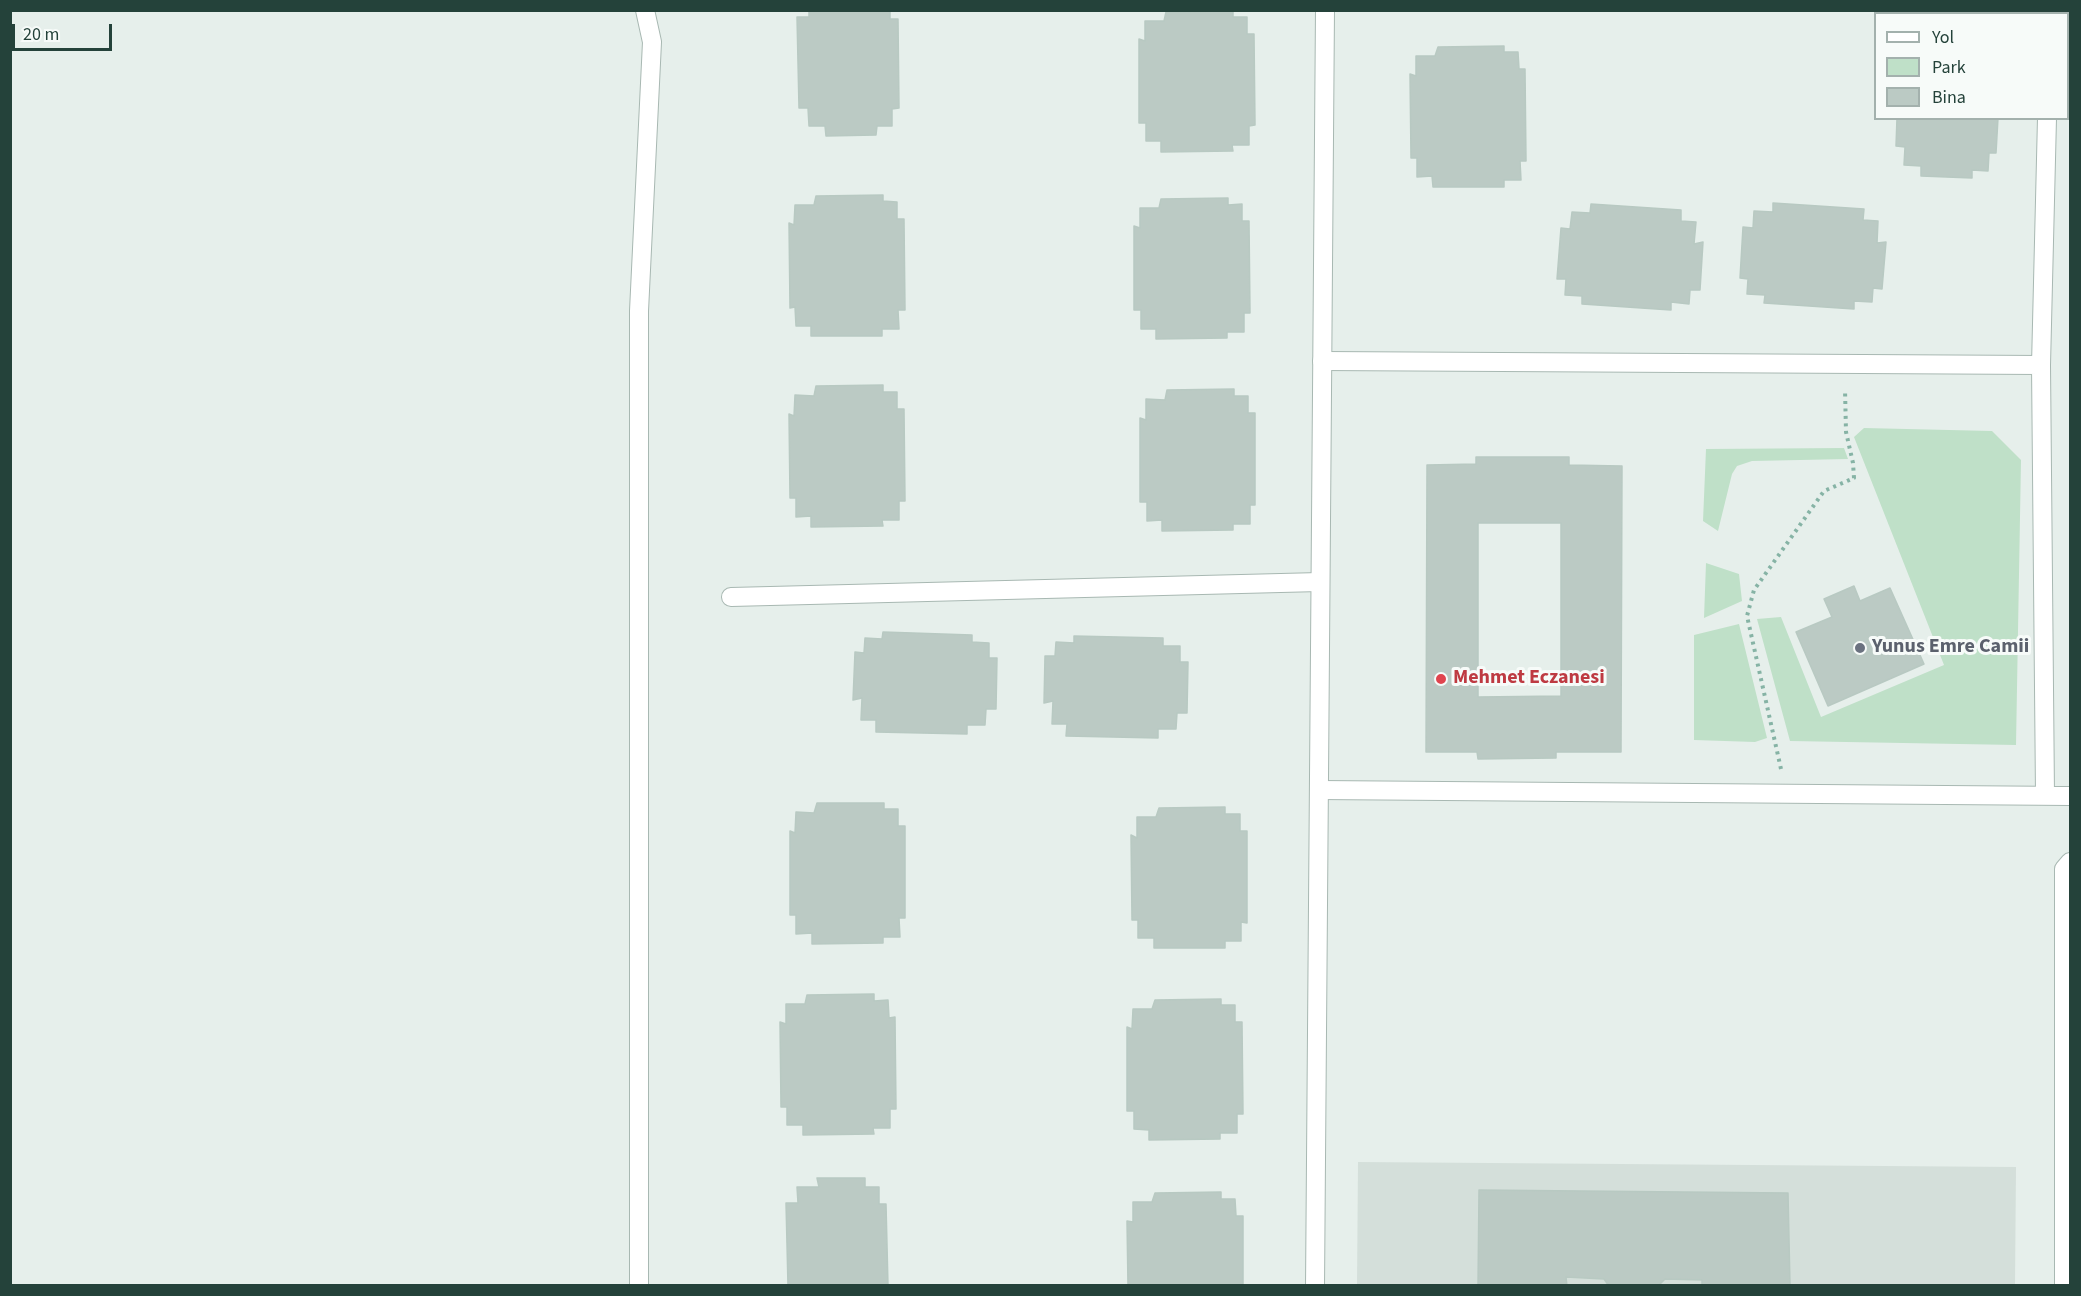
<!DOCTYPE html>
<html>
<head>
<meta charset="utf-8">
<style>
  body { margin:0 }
  #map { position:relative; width:2081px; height:1296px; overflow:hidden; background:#e6efeb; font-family:"Source Sans 3",sans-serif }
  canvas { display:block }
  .frame { position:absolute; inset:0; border:12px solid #24423a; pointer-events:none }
  .legend { position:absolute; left:1874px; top:12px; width:195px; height:108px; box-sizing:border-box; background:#f7fbf9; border:2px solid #a3b1ad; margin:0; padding:8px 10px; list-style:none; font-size:18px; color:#24423a }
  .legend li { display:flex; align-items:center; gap:12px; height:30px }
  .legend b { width:30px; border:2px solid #a3b1ad }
  .scale { position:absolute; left:12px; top:24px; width:100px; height:27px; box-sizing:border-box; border:3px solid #24423a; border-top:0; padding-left:8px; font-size:18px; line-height:21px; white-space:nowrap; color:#24423a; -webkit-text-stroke:4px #f7fbf9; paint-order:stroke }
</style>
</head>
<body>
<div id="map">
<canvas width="2081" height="1296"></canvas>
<div class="frame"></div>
<ul class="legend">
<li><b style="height:8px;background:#fff"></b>Yol</li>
<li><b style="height:16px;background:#bfe0c8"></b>Park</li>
<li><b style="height:16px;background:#bbcac4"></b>Bina</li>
</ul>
<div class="scale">20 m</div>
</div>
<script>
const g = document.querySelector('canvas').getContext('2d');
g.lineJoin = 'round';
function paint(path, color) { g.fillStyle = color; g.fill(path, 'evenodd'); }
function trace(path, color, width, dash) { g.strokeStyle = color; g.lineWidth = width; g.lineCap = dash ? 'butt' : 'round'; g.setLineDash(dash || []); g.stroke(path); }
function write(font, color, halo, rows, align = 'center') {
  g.font = font + ' "Source Sans 3",sans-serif'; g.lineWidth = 6; g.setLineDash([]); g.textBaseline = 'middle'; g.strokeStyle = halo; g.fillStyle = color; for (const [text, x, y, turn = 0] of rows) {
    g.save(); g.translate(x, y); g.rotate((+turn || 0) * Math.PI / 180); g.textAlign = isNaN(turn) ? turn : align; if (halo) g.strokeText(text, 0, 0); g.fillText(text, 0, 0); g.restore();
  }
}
const built = new Path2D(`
  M1358,1162L2016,1167L2015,1285L1357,1286Z`);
const green = new Path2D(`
  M1864,428L1992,431L2021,460L2016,745L1790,741L1757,619L1781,617L1821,717L1944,665L1854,437Z
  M1844,448L1848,459L1752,461L1737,466L1732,474L1718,531L1703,521L1706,449Z
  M1706,563L1739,574L1742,601L1704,618Z
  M1739,624L1767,738L1755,742L1694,740V635Z`);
const building = new Path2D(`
  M809,10H890V19H898L899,108L892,109V126H877L876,135L826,136L825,126H809L808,108H799L797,17H809Z
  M1233,11V17H1247V34H1254L1255,125L1249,126V145H1232L1233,151L1161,152V141H1146V123H1139V39L1145,41V21H1164L1166,12Z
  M1504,46V52H1518L1519,69H1525L1526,161H1520L1521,180H1504V187H1433L1432,176L1417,177V158H1411L1410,74L1416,76V56H1435L1438,47Z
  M1897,118H1998L1996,153H1989L1988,171L1972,170V178L1921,176V166L1904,165L1905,147L1896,146Z
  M883,195V201L897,202V219H904L905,310H898L899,329H882V336H811V326H796L795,307L790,308L789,223L794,225L795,205H814L816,196Z
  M1228,198V205L1242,204V221H1249L1250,313H1244V332H1227V338L1156,339V329H1141V310H1134V226L1140,228V208H1159L1161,199Z
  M1773,203L1864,209L1863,220L1878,221L1877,243L1886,242L1882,289L1873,288L1872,302L1854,301V309L1764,303L1765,295L1747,294L1748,279L1740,278L1743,227L1753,228L1754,211L1773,212Z
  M1591,204L1681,210V221L1696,222L1694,244L1703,242L1700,290H1690L1689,304L1671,302V310L1582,304V296L1565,295L1566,279H1557L1561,228L1570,229L1572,212L1590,213Z
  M883,385V392H897V409H904L905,501H899V520H882L883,526L811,527V516L796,517V498H790L789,414L794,416L795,395L814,396L816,386Z
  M1234,389V396H1248V413H1255V505H1250V524H1233V530L1162,531V520L1147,521V502H1140V418L1146,420V399L1165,400L1167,390Z
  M1476,457H1569V465L1622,466L1621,752H1556V758L1478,759L1477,752H1426L1427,465L1476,464ZM1478,523H1561V696L1478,697Z
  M1854,586L1860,601L1890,588L1924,664L1828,706L1796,632L1832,617L1824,599Z
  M883,632L972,635V642L989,643V658H997L996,709H986L985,725H967V734L876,732V720H861L862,698L853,700L855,652L864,653L865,638L882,639Z
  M1074,636L1163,638V646H1180V662H1188L1187,713H1177L1176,729H1158V738L1066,736L1067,724H1052L1053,701L1044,703L1045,656H1055L1056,642L1074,643Z
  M817,803H884V809H898V826H905V918H899L900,937H883V943L812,944V933L796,934V915H790V831L795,833L796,812L814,813Z
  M1225,807V814H1240V831H1247V923L1241,922V941H1225V948H1154V938H1138V920H1132L1131,835L1137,838V817H1156L1159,808Z
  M874,994V1001L888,1000L889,1018L895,1017L896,1109H890V1128H873L874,1134L803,1135V1125H787V1107H781L780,1022L786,1024V1004H805L807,995Z
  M1221,999V1005H1235V1022H1242L1243,1114H1237V1133H1220V1139L1149,1140V1130L1134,1129V1111H1127V1027L1132,1029L1133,1009H1152L1155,1000Z
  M817,1178H865V1187H879V1204H886L888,1286H788L786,1203H798L797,1187H819Z
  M1479,1190L1788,1193L1790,1286H1702V1280L1665,1279L1658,1286H1609L1604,1279L1566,1277L1567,1286H1478Z
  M1221,1192V1199H1235L1236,1216H1243V1286H1128L1127,1221L1133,1222V1202H1152L1155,1193Z`);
const path = new Path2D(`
  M1781,769L1747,616L1754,590L1824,491L1854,478L1853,463L1846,432L1845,389`);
const minor = new Path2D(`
  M2050,14V10
  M1322,361L2041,365
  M731,597L1320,582
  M1319,790L2070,796
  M2045,795L2041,365L2047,118
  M2064,1286V869L2070,862`);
const tertiary = new Path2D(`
  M639,1286V311L652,42L645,10
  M1315,1286L1325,10`);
const markers = [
  [1860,648,6,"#6b7280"],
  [1441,679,6,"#e0444e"]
];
const worshipNames = [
  ["Yunus Emre Camii",1872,648]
];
const healthNames = [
  ["Mehmet Eczanesi",1453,679]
];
paint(built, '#d4dfda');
paint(green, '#bfe0c8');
paint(building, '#bbcac4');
trace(building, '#b8c9c2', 1.5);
trace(minor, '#a8b8b2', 20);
trace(tertiary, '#a8b8b2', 20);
trace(path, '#86b3a5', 4, [3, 4.5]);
trace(minor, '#fff', 18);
trace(tertiary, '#fff', 18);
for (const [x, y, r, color] of markers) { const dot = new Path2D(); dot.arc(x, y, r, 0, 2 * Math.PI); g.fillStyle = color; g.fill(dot); trace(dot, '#f7fbf9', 2); }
write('bold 20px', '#5b616d', '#f7fbf9', worshipNames, 'left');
write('bold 20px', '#be3a42', '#f7fbf9', healthNames, 'left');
</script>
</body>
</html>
